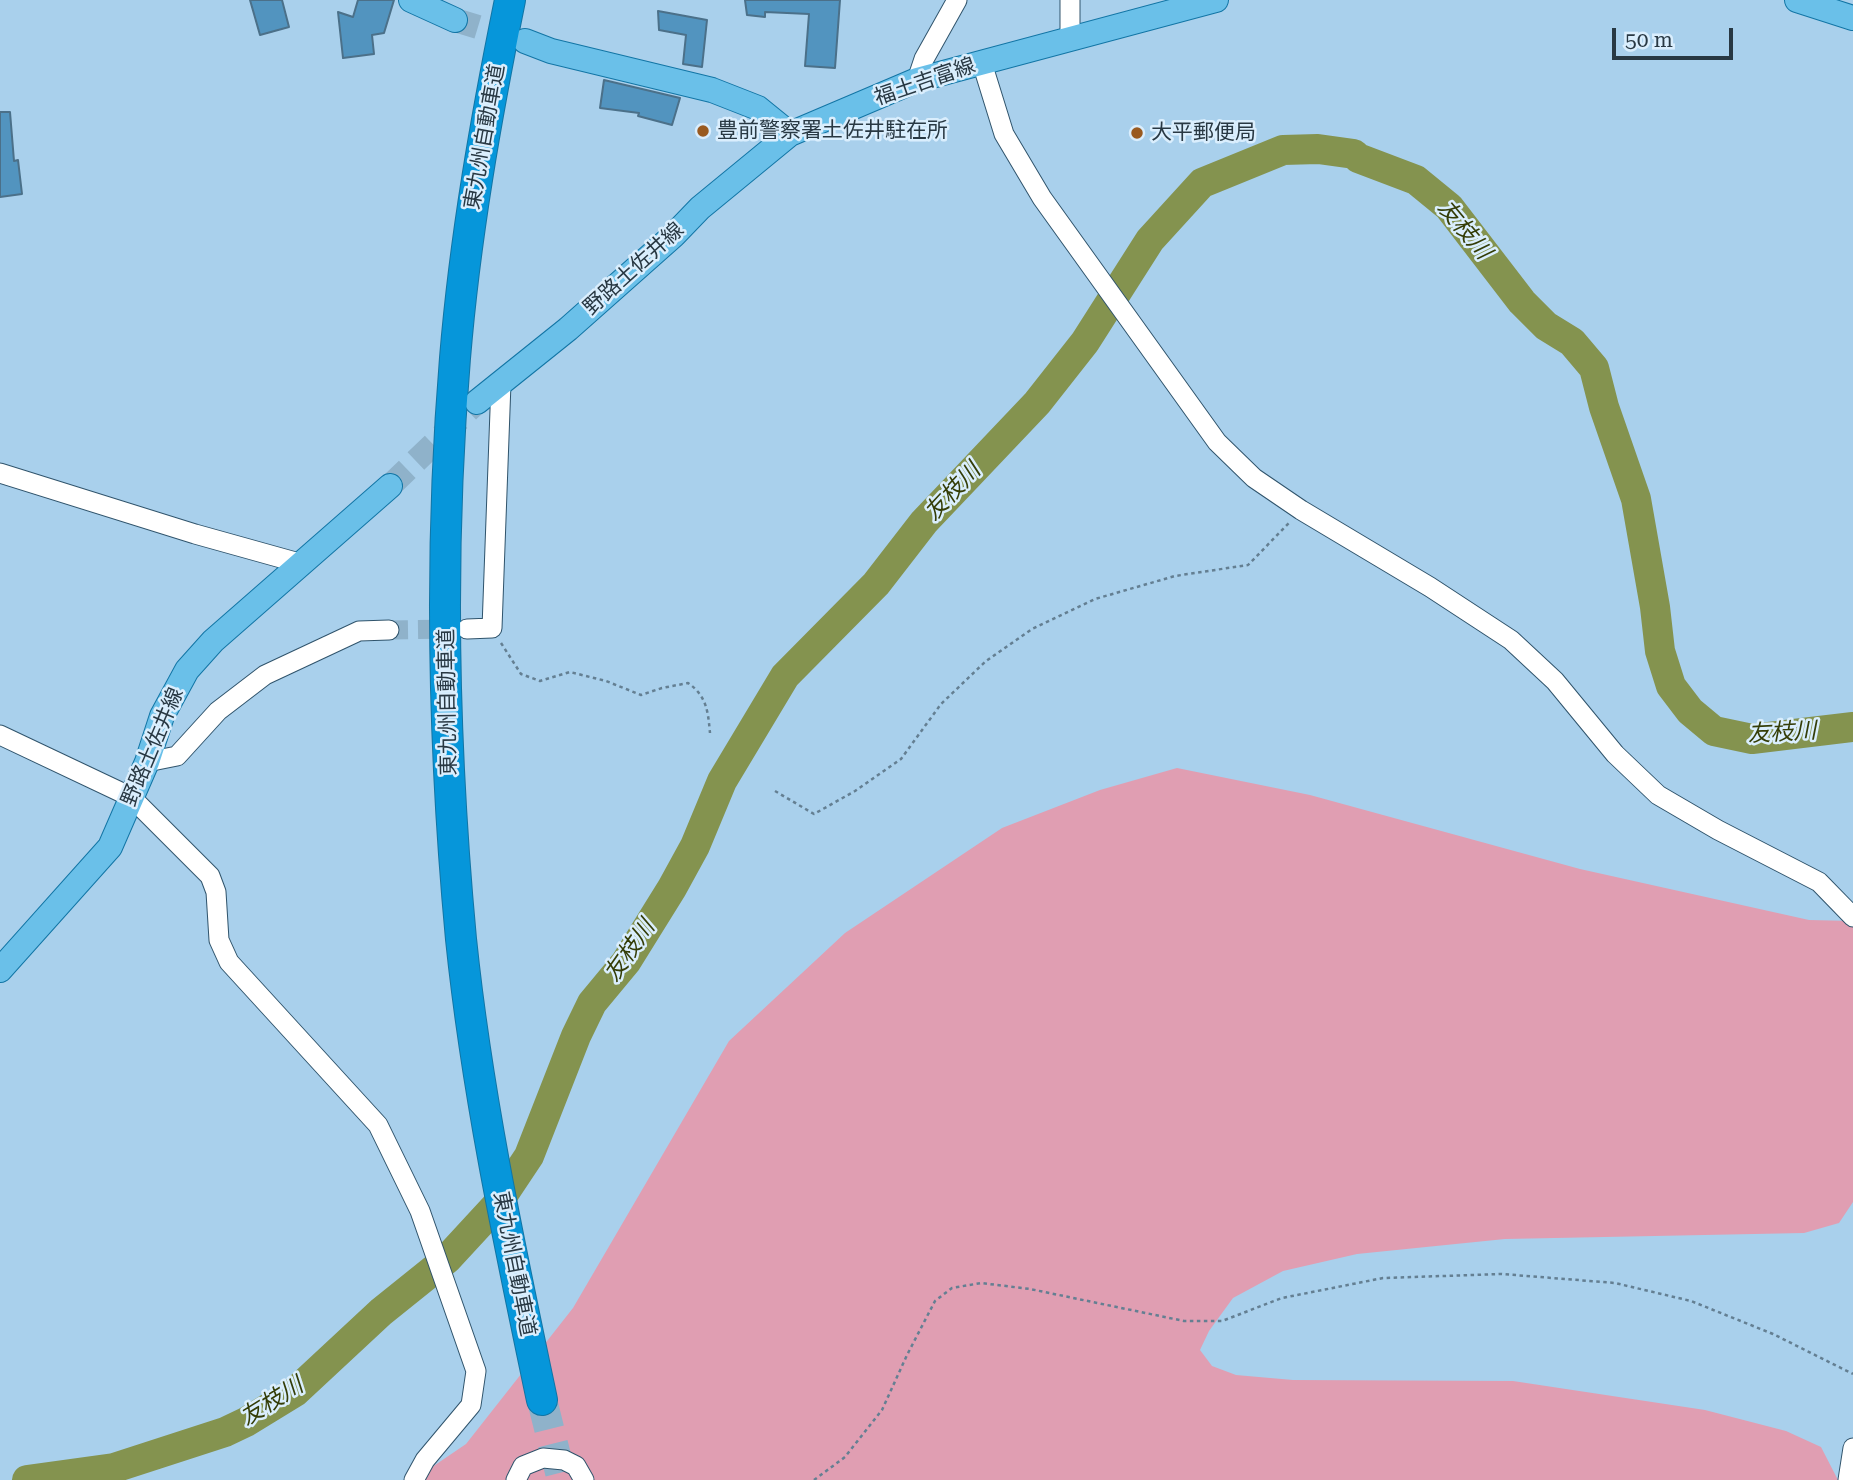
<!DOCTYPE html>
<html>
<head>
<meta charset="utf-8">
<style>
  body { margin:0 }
  #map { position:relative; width:1853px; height:1480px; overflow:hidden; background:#a9d0ec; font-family:"Roboto Serif",serif }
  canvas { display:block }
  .scale { position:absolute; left:1612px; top:28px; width:121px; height:32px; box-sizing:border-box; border:4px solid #283843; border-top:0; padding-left:9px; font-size:21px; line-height:24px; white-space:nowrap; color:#283843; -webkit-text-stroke:5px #daeefd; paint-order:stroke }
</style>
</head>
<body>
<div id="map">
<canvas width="1853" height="1480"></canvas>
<div class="scale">50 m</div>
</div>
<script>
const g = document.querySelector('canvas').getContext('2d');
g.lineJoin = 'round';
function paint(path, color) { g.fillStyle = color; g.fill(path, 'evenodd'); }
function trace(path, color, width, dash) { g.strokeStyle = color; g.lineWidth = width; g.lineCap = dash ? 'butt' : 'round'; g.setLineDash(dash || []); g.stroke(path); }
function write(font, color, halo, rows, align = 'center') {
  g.font = font + ' "Roboto Serif","Noto Sans JP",serif'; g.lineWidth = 5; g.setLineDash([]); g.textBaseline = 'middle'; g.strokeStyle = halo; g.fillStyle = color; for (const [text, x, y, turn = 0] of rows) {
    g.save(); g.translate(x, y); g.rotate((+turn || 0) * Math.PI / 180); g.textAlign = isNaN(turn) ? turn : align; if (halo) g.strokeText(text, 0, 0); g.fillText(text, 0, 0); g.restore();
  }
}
const green = new Path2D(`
  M1177,768L1310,795L1580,869L1809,920L1853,921V1202L1839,1223L1804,1233L1505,1239L1357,1254L1283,1271L1233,1298L1209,1331L1200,1350L1212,1366L1236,1375L1293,1380L1513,1381L1705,1410L1786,1431L1821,1447L1838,1480H413L466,1444L573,1308L729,1041L845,933L1002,828L1100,790Z`);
const river = new Path2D(`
  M27,1480L114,1468L225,1432L246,1422L295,1392L381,1312L447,1259L495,1207L529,1156L576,1036L592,1003L626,962L672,888L695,846L722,781L785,676L876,584L924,522L1037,403L1085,342L1150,240L1202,183L1283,150L1318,149L1354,154L1358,158L1416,180L1449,207L1522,302L1546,326L1572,342L1594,368L1604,407L1636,499L1655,607L1660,651L1671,686L1690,711L1714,731L1752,739L1853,727`);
const building = new Path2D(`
  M250,0H282L289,27L260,35Z
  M358,0H394L384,33L372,35L374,54L343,58L338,12L353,17Z
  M745,0H840L835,68L805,66L809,14L765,12V17L747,15Z
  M658,11L707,20L702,67L683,64L686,35L659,30Z
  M604,80L680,98L672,125L638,116L639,113L600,108Z
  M0,112H10L14,161L18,160L22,194L0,197Z`);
const minorTunnel = new Path2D(`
  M389,630L455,629`);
const majorTunnel = new Path2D(`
  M455,20L521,40
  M390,486L477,402`);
const highwayTunnel = new Path2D(`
  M542,1400L562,1480`);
const path = new Path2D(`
  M501,643L521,674L540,681L570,672L606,681L641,695L662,688L688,683C707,696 708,712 710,733
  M775,791L814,814L855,791L901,759L941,704L986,661L1032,629L1095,599L1175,576L1248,565L1289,523
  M814,1480L845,1457L882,1410L907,1355L935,1301L952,1288L981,1283L1030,1289L1184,1321H1222L1282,1298L1383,1278L1502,1274L1615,1283L1691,1301L1773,1334L1853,1374`);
const minor = new Path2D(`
  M1070,0V38
  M982,63L1004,134L1042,198L1217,442L1254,478L1301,510L1430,587L1511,640L1555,681L1615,754L1658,795L1718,830L1819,882L1853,917
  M917,80L924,59L957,0
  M0,473L195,534L299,563
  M467,629L492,628L501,383
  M0,735L131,797L210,876L216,892L219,940L229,962L378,1125L420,1211L476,1371L471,1405L425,1460L414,1480
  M147,762L177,756L218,711L265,675L359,631L389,630
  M516,1480L523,1466L543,1458L564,1460L576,1466L584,1480
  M1848,1480L1853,1448`);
const major = new Path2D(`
  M411,0L455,20
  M1797,0L1853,18
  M525,41L551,51L712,90L758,108L790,134L917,80L1216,0
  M477,402L568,329L674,235L700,208L790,134
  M0,970L110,847L147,762L162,716L187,670L213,641L390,486`);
const highway = new Path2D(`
  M510,0C486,118 465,237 455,358C439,551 443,746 461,939C477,1094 510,1248 542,1400`);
const markers = [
  [703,131,7,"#995a20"],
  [1137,133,7,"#995a20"]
];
const streetNames = [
  ["福土吉富線",925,82,-19],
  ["東九州自動車道",485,137,-80],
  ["野路土佐井線",634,269,-42],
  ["東九州自動車道",448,702,-91],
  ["野路土佐井線",153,747,-67],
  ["東九州自動車道",514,1264,79]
];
const poiNames = [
  ["豊前警察署土佐井駐在所",717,131],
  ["大平郵便局",1151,133]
];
const waterNames = [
  ["友枝川",1464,230,50],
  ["友枝川",953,492,-47],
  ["友枝川",1782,733,-3],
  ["友枝川",630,951,-55],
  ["友枝川",272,1402,-32]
];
paint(green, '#e09eb2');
trace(river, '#84934f', 30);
paint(building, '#5294bf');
trace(building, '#4b7089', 2);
trace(minorTunnel, '#8fb2ca', 19, [19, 10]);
trace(majorTunnel, '#8fb2ca', 24, [24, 12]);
trace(highwayTunnel, '#8fb2ca', 30, [30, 15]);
trace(minor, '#30546c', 21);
trace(major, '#1275a5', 26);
trace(highway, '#1275a5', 32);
trace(path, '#647f92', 2.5, [3.5, 3.5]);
trace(minor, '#fff', 19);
trace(major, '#6ac0e9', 24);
trace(highway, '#0696da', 30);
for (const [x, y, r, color] of markers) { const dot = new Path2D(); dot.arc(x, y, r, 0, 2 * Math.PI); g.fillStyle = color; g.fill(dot); trace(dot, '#daeefd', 2.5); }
write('21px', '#283843', '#daeefd', streetNames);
write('21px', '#283843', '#daeefd', poiNames, 'left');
write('italic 23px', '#343d07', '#daeefd', waterNames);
</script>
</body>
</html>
